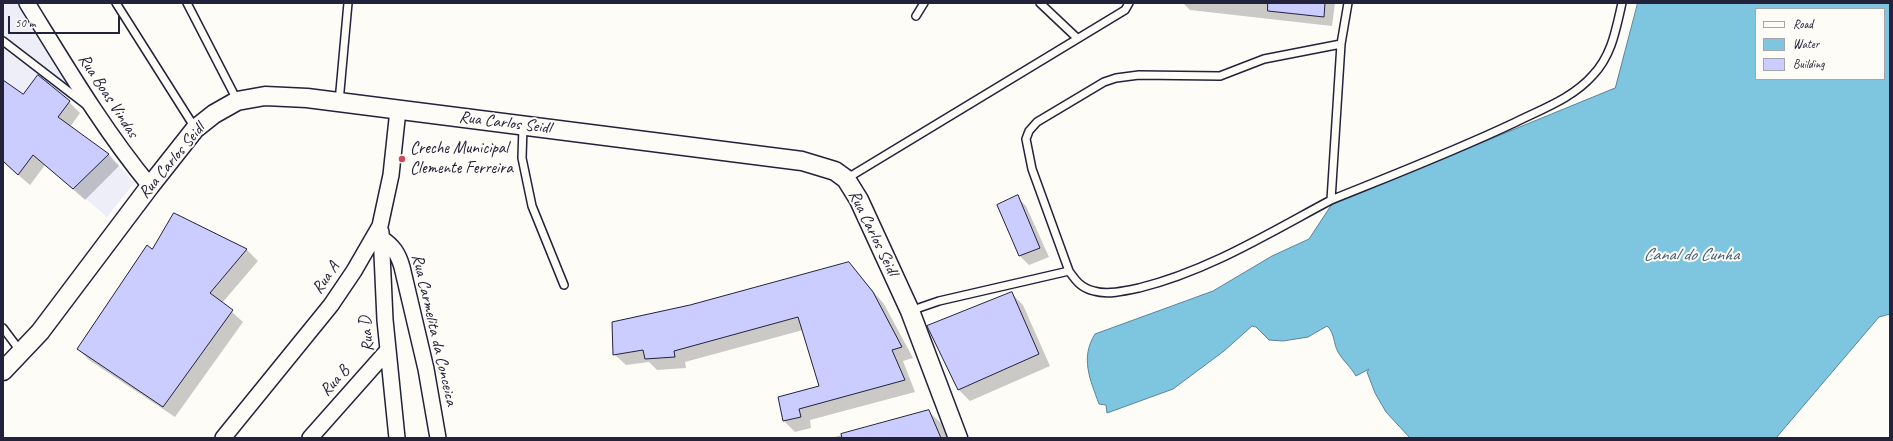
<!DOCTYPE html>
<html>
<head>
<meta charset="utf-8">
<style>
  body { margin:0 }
  #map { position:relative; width:1893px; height:441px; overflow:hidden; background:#fdfcf7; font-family:Caveat,sans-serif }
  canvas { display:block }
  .frame { position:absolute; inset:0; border:4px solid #22223b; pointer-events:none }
  .legend { position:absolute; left:1755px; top:8px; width:130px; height:72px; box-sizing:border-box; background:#fdfcf7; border:1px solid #a5a5ac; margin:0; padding:5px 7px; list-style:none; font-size:12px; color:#22223b }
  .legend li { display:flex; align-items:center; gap:8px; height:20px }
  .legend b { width:20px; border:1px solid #a5a5ac }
  .scale { position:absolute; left:8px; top:16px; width:112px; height:18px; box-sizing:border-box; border:2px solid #22223b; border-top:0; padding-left:5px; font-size:12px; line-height:14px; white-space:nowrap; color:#22223b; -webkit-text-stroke:3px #fdfcf7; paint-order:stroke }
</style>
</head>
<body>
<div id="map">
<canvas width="1893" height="441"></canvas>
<div class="frame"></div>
<ul class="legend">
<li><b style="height:5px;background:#fdfcf7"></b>Road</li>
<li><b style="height:11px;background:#7ec6df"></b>Water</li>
<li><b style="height:11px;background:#cbccff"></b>Building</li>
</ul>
<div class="scale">50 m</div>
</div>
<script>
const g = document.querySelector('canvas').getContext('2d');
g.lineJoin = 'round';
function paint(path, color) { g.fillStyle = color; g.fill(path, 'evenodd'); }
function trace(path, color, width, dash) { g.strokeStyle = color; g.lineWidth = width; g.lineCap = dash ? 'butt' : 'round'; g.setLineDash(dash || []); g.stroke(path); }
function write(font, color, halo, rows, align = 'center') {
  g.font = font + ' Caveat,sans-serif'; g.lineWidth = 4; g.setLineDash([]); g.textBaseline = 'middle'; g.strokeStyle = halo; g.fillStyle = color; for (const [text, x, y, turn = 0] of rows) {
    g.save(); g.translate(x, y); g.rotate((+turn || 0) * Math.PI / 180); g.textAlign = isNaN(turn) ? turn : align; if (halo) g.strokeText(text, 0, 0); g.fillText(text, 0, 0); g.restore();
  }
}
const built = new Path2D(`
  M3,3H17L68,81L70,101L58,118L109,154L134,183L107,217L34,155L18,175L3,161Z`);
const water = new Path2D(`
  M1638,3H1890V314L1879,317L1776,438H1410L1386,412L1375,393L1367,372L1369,369L1356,376C1351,367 1343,361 1338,352C1333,343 1335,333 1327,326L1308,337L1283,341L1269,340L1256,327L1252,326L1224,351L1173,389L1107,413L1106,405L1099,404C1090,379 1080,358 1095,334L1213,291L1272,256L1309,239L1332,204L1615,88ZM1756,9H1884V79H1756Z`);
const shadow = new Path2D(`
  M1183,3H1335L1332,26L1190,10Z
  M3,81L24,96L69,102L80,113L70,127L109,155L119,166L85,200L45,165L30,185L3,162Z
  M1017,197L1026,206L1049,257L1029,265L1020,256L998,206Z
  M174,214L247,250L258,261L222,303L243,322L175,417L89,360L78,349L153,250Z
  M849,263L884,304L913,358L903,361L915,392L810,420L811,428L795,432L784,421L820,387L803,330L685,362L686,368L657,370L649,362L626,365L614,354L691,306Z
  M1011,293L1023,305L1050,366L970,401L958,389Z
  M929,412L941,423L947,438H831Z`);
const building = new Path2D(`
  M1268,3H1325L1324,17L1268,11Z
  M38,75L70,101L58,117L109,154L73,189L33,155L18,175L3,161V80L23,94Z
  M1018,195L1040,248L1019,256L997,205Z
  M174,213L247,249L210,293L233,310L163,407L77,349L147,245L152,249Z
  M849,262L873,292L902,347L892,350L905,380L799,409L801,417L783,421L778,397L819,386L798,317L674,351L675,357L645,359L643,350L613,355L612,322L690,305Z
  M1012,292L1039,354L958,390L927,326Z
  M929,410L941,438H842L841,434Z`);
const service = new Path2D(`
  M116,3L195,128
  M187,3L237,100
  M1040,3L1077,38
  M1348,3L1341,44L1331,200C1393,175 1455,151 1516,122C1542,109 1573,98 1593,75C1612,55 1616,29 1622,3
  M916,16L924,3
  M3,41L85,104
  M339,102L348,3
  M523,126L522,158L532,206L564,285
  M846,179L1125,10L1129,3
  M1331,200C1269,233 1208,271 1139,288C1125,291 1107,295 1094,291C1081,288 1076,281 1069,271L1032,169L1026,139L1029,131L1037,122L1104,82L1116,78L1139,75L1220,76L1264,59L1341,44
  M910,311L939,301L1069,271
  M3,328L21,352`);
const minor = new Path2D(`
  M27,3C66,66 103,129 150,186
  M381,232L385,320L397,438
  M381,238C393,246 398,253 402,267L426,369L438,438
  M223,438L331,305L354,271L380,226L391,175L398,110
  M310,438L388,350`);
const tertiary = new Path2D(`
  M3,371L40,332L150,186L195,129L214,114L237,101L265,96L307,98L802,161L835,171L846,179L859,200L910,311L958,438`);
const markers = [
  [402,159,4,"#d1495b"]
];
const streetNames = [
  ["Rua Boas Vindas",108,96,57],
  ["Rua Carlos Seidl",505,123,7],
  ["Rua Carlos Seidl",172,161,-50],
  ["Rua Carlos Seidl",873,233,64],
  ["Rua A",326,278,-55],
  ["Rua Carmelita da Conceica",434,330,77],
  ["Rua D",367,334,-96],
  ["Rua B",335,381,-48]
];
const poiNames = [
  ["Creche Municipal",410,149],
  ["Clemente Ferreira",410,169]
];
const waterNames = [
  ["Canal do Cunha",1691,255]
];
paint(built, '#eeeef9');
paint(water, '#7ec6df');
trace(water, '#59849d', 1);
paint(shadow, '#0003');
paint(building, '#cbccff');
trace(building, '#22223b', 1);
trace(service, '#22223b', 10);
trace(minor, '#22223b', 18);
trace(tertiary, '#22223b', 21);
trace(service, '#fdfcf7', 7);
trace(minor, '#fdfcf7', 15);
trace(tertiary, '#fdfcf7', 18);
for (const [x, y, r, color] of markers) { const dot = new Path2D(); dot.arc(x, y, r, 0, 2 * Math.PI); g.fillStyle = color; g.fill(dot); trace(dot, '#fdfcf7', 1.5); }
write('17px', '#22223b', '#fdfcf7', streetNames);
write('17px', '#22223b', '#fdfcf7', poiNames, 'left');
write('italic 18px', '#425b74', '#fdfcf7', waterNames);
</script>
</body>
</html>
